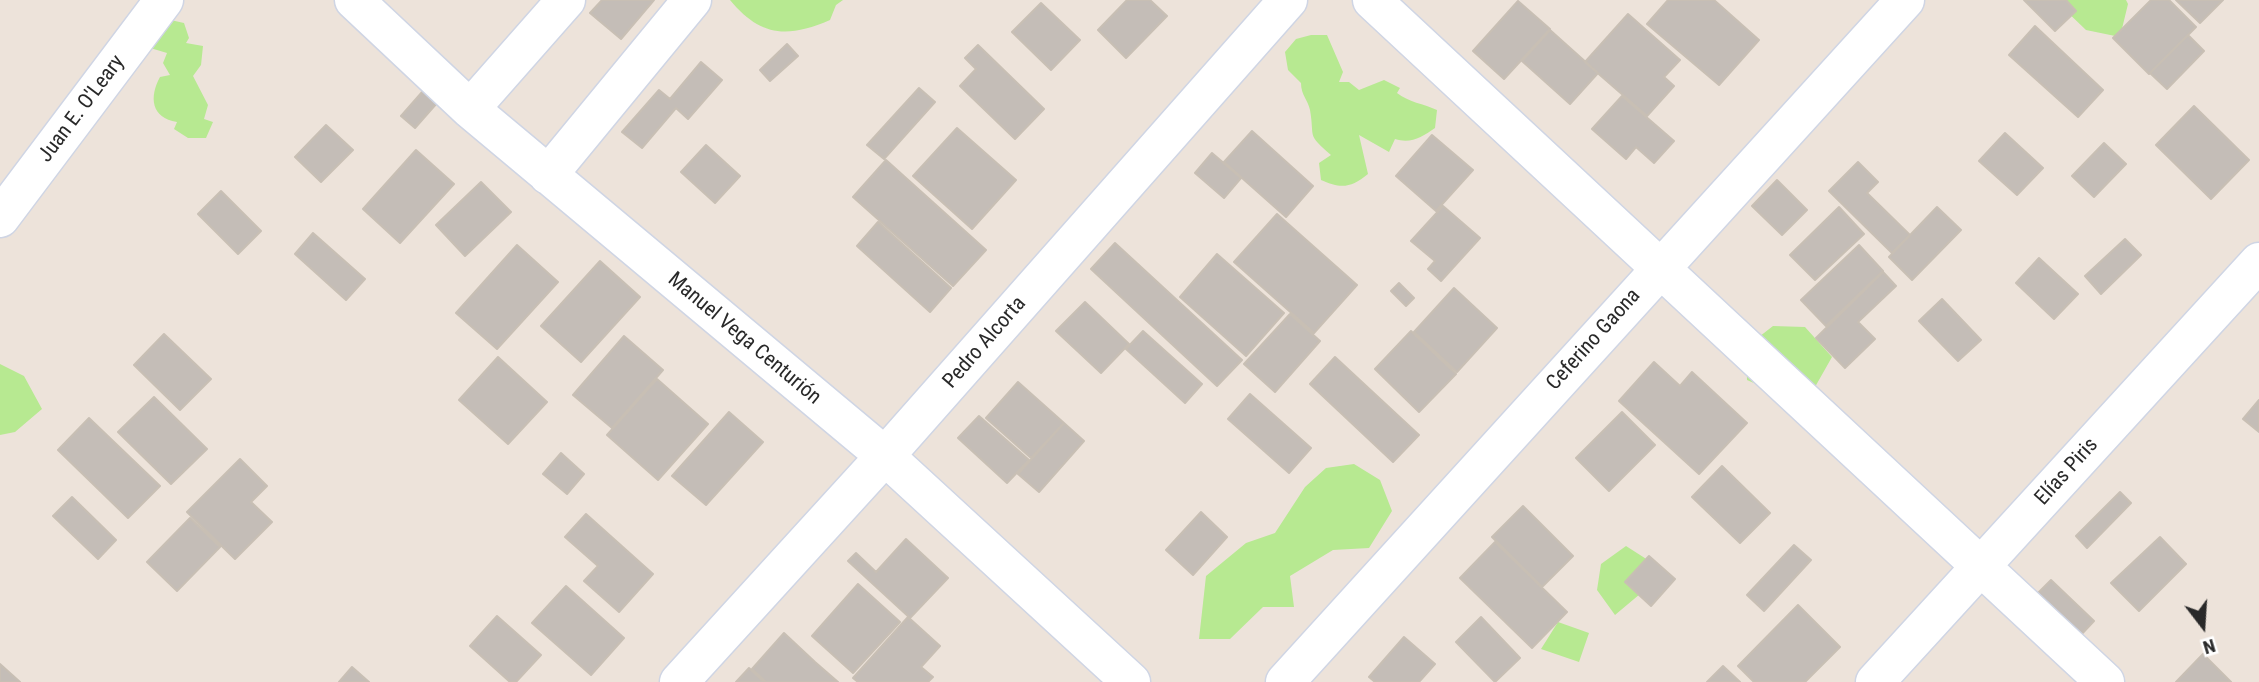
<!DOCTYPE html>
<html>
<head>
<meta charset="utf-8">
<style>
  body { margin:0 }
  #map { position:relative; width:2259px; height:682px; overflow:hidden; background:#ede3da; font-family:"Roboto Condensed",sans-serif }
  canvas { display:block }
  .north { position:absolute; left:2168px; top:591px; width:70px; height:70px; -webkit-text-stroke:5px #fff; paint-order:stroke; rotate:163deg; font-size:19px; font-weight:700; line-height:28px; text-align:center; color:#292929 }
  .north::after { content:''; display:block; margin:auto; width:24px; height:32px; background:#292929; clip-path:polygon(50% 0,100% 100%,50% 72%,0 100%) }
</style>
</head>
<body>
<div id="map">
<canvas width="2259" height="682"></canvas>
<div class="north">N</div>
</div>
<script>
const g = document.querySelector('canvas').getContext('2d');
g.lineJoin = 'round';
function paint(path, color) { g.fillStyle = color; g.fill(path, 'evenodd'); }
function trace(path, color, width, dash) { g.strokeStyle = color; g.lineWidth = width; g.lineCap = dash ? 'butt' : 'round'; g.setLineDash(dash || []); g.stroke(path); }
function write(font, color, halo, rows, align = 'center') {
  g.font = font + ' "Roboto Condensed",sans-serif'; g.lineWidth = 7; g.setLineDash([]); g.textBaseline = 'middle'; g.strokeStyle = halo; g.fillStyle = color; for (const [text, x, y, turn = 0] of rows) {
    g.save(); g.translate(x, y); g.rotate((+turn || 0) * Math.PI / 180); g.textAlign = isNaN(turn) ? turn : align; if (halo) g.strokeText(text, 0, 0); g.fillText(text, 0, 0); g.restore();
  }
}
const green = new Path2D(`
  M730,0H843L836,5L830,20C786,39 760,36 730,0Z
  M2066,0H2126L2128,4L2120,37L2086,30L2061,6Z
  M157,17L184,23L189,38L186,43L203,46L201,65L193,76L208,105L204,119L213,122L206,138H188L174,129L177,122C151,118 149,97 160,77L170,75L163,63L167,53L147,47Z
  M1311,35H1327L1343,72L1339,82H1349L1359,90L1384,80L1400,88L1397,93C1408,102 1424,104 1437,110L1435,128C1422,137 1411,144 1395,139L1389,152L1359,135L1368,174C1351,188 1341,189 1321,180L1319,163L1331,155C1306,133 1315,139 1310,110C1308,100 1301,95 1301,83L1288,70L1285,52L1296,39Z
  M1773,326L1805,327L1832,357L1815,387L1779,394L1747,380L1746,347Z
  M0,364L24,376L42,409L15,432L0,435Z
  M1354,464L1380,480L1392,511L1369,548L1333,550L1290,576L1294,607H1263L1230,639H1199L1206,576L1246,543L1275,533L1305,487L1326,468Z
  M1626,546L1651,562L1640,594L1615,615L1597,590L1601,564Z
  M1558,622L1589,633L1579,662L1541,649Z`);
const building = new Path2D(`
  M602,0H654L621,39L590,13Z
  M1127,0H1150L1167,16L1126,58L1098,30Z
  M1668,0H1714L1759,40L1719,85L1647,24Z
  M2024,0H2066L2076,11L2055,31Z
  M2151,0H2169L2196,27L2149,74L2113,38Z
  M2176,0H2223L2200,23Z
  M1518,1L1550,29L1504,79L1473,51Z
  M1041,3L1080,40L1051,70L1012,32Z
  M1628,14L1680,60L1664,77L1674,86L1647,116L1585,62Z
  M2035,26L2103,90L2078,117L2009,55Z
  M1550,30L1598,73L1570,104L1522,61Z
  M2188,35L2204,51L2167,89L2150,73Z
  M787,44L798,56L770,81L760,70Z
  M978,45L1044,109L1015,139L960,86L976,69L965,58Z
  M701,62L722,80L688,119L676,108L642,148L622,132L659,90L670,99Z
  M919,88L935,102L884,159L867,145Z
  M423,91L437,103L415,128L401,116Z
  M1622,96L1674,141L1654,163L1636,147L1626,159L1592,129Z
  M2194,106L2249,160L2211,199L2156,145Z
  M326,125L353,150L321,182L295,157Z
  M957,128L1016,180L972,229L913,176Z
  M1252,131L1313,186L1286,217L1224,162Z
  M2005,133L2043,168L2017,195L1979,161Z
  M1432,135L1473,170L1436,211L1396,176Z
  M2104,143L2126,164L2094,197L2072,176Z
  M706,145L740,176L715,203L681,172Z
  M416,150L454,184L400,243L363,209Z
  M1212,153L1241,178L1224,198L1195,173Z
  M886,160L986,250L953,286L853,197Z
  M1858,162L1878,182L1867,193L1910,235L1892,253L1829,191Z
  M1777,180L1807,210L1782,235L1752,206Z
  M481,182L511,212L465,256L436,225Z
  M221,191L261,231L238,254L198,214Z
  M1443,206L1480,238L1441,281L1428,269L1435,261L1411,241Z
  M1839,207L1864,234L1815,280L1790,255Z
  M1937,207L1961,230L1912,280L1889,257Z
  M1277,214L1357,285L1314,333L1234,262Z
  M878,222L951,288L930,312L857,246Z
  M313,233L365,279L346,300L295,254Z
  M2125,239L2141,255L2101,294L2085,276Z
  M1115,243L1242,360L1217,386L1091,269Z
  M517,245L558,282L497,349L456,313Z
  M1859,245L1883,271L1826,326L1801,300Z
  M1217,254L1284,313L1246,356L1180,297Z
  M2039,258L2078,294L2054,319L2016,283Z
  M600,261L640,297L581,362L541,326Z
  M1883,272L1896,286L1858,322L1875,339L1845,368L1816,338Z
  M1399,283L1414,298L1406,306L1391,291Z
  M1454,288L1497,328L1457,372L1414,332Z
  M1942,299L1981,340L1958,361L1919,321Z
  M1085,302L1129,344L1101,373L1056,331Z
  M1290,314L1320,341L1275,392L1244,364Z
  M1143,331L1202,384L1185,403L1126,349Z
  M1411,331L1456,374L1419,412L1375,369Z
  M164,334L211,379L180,410L134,365Z
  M624,336L663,370L612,428L573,395Z
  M498,357L547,402L508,444L459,400Z
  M1335,357L1419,435L1393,462L1310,384Z
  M1654,362L1680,386L1692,372L1747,423L1699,474L1619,401Z
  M657,379L708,424L658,480L607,435Z
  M1018,382L1064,423L1031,458L986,418Z
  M1250,394L1311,448L1289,473L1228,419Z
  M154,397L207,449L171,484L118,432Z
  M2259,400V432L2243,419Z
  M729,412L763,442L706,505L672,476Z
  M1622,412L1655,445L1609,491L1576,458Z
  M979,416L1029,460L1007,483L958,438Z
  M89,418L160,486L128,518L58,450Z
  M1064,423L1084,441L1039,492L1018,474Z
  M561,453L584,474L567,494L543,474Z
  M240,459L267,486L251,502L272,522L235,559L187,512Z
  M1722,466L1770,513L1740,543L1692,497Z
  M2120,492L2131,503L2087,548L2076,536Z
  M72,497L116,540L98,559L53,516Z
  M1523,506L1573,556L1542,587L1492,537Z
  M1201,512L1227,537L1193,575L1166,550Z
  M586,514L653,574L619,612L584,581L598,566L565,537Z
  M190,518L220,547L177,591L147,562Z
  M2160,537L2186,564L2139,611L2111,583Z
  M906,539L948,578L910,618L848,561L856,553L876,572Z
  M1495,542L1567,612L1532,648L1460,578Z
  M1794,545L1811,560L1764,611L1747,595Z
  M1649,556L1675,579L1651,606L1625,582Z
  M2051,580L2094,621L2078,638L2035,596Z
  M858,584L900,622L853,673L812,636Z
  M566,586L624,638L591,675L532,623Z
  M1798,605L1840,647L1805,682H1754L1738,666Z
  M497,616L541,655L516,682H510L470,646Z
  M908,617L940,646L921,667L933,677L928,682H858L853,678Z
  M1481,617L1520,658L1495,682L1456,642Z
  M784,633L815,662L838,682H766L752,669Z
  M1404,637L1435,664L1419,682H1375L1369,677Z
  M2203,654L2231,682H2176Z
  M0,664L20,682H0Z
  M1723,666L1740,682H1707Z
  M352,667L369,682H339Z
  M749,668L764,682H736Z`);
const minor = new Path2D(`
  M354,0L470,109L885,456L1131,682
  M1372,0L2105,682
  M470,109L566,0
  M548,175L692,0
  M0,218L164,0
  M679,682L885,456L1288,0
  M1285,682L1905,0
  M1875,682L2259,262`);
const streetNames = [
  ["Juan E. O'Leary",82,109,-53],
  ["Manuel Vega Centurión",744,339,40],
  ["Ceferino Gaona",1594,340,-48],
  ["Pedro Alcorta",985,343,-49],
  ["Elías Piris",2067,472,-48]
];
paint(green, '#b7e991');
paint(building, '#c4bdb7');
trace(building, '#c8bfb4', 2);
trace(minor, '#cfd5e4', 41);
trace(minor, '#fff', 38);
write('21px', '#292929', '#fff', streetNames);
</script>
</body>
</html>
